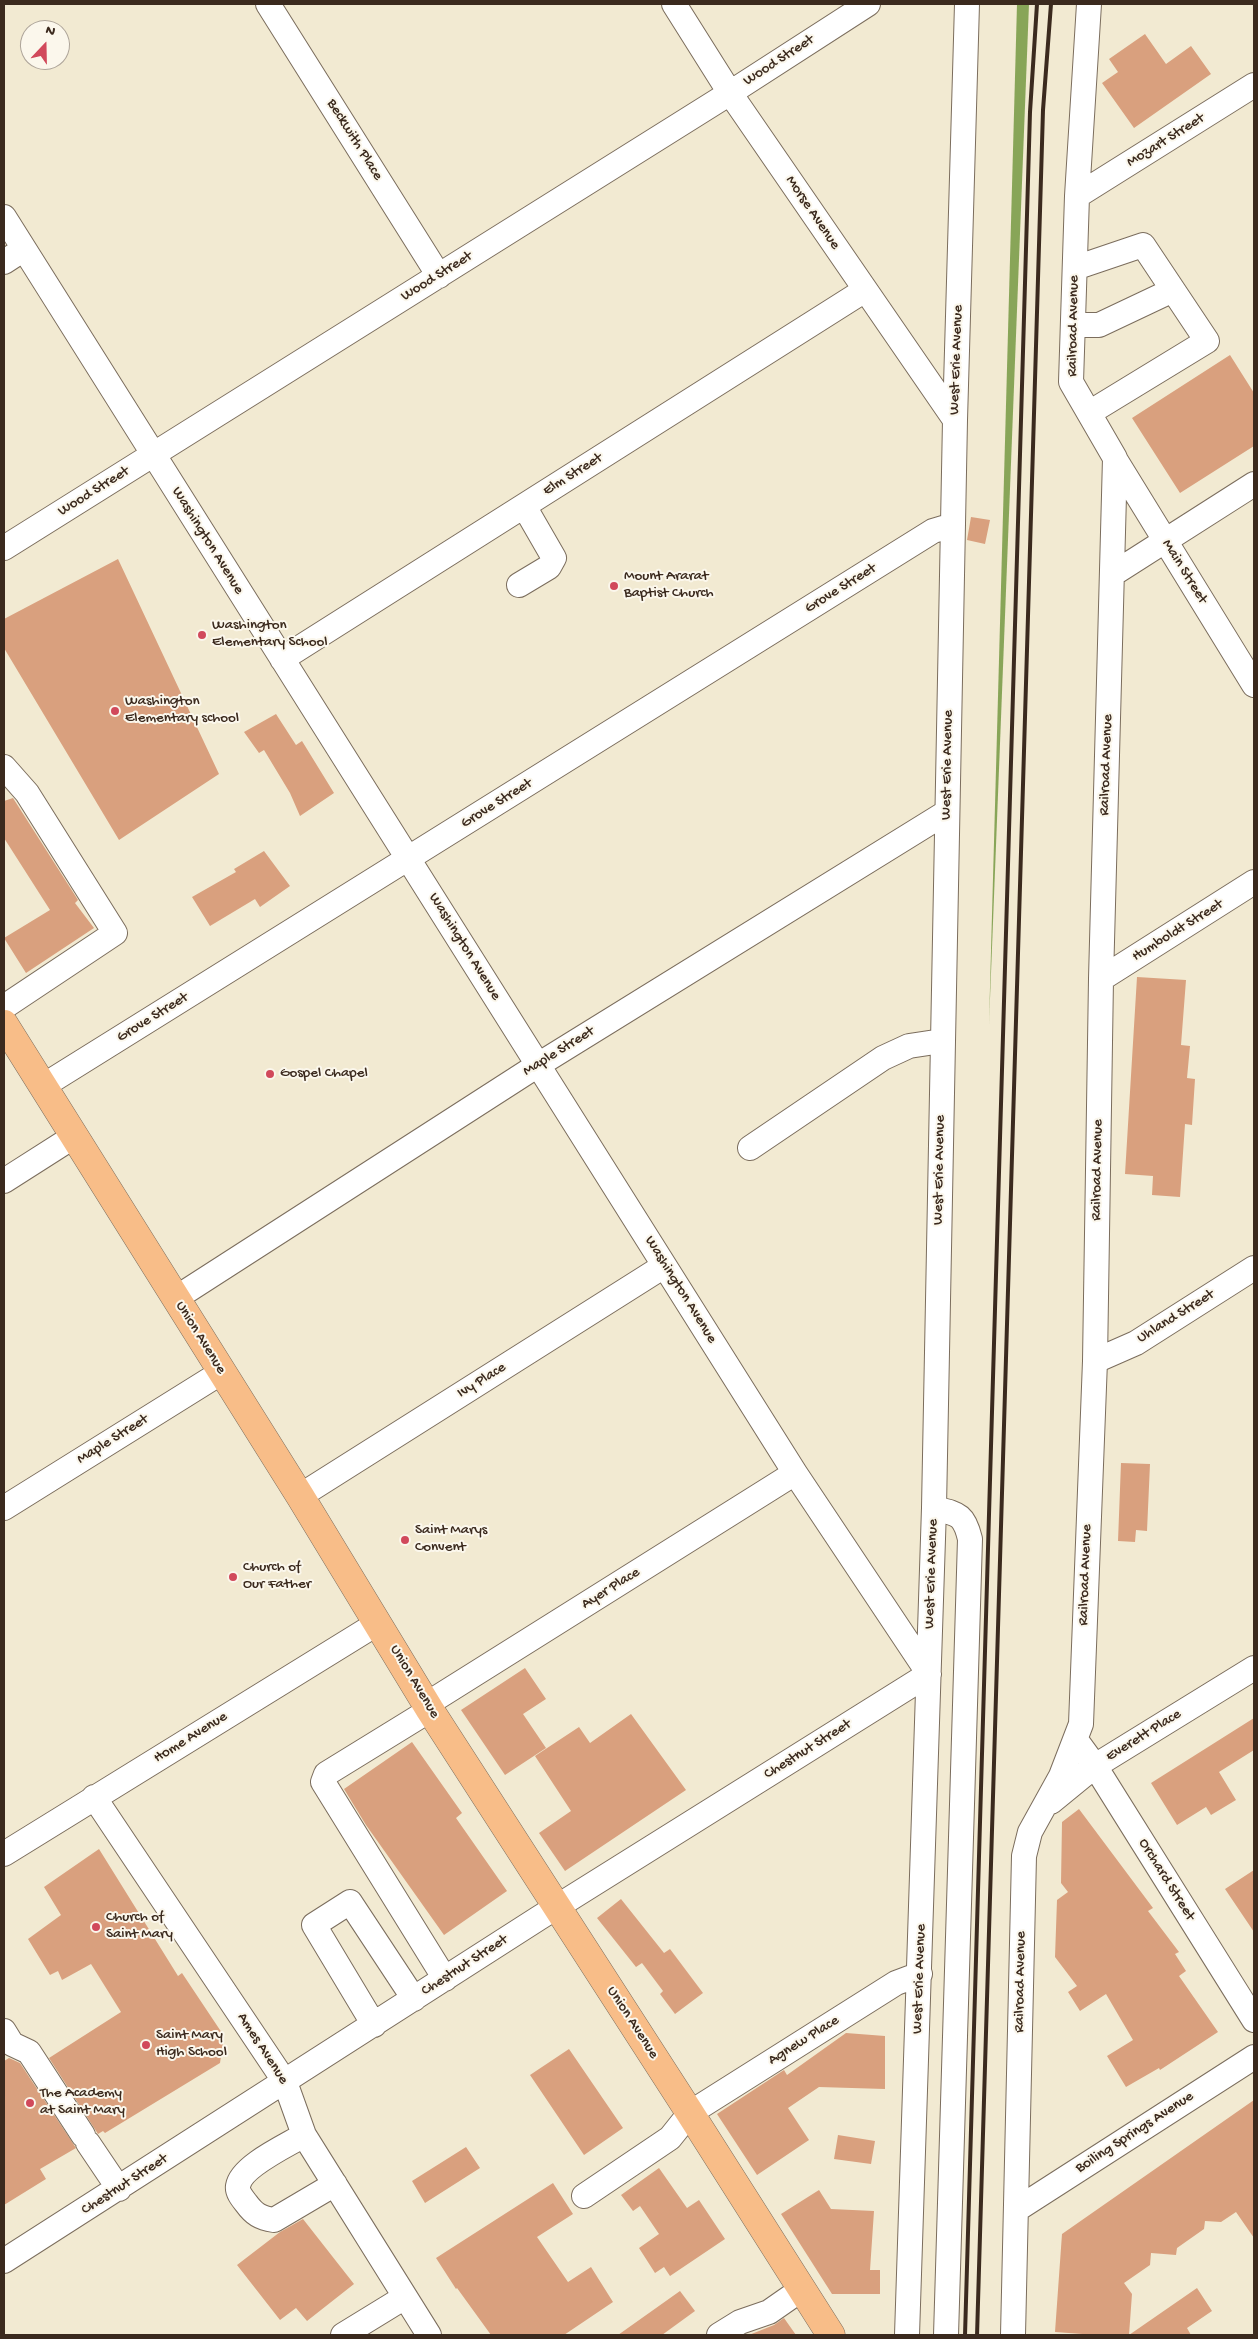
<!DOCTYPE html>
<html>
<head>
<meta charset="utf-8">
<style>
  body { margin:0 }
  #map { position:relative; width:1258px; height:2339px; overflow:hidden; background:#f2ead2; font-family:"Gochi Hand",sans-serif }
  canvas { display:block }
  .frame { position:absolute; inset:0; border:5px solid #3b2a1e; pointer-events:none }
  .north { position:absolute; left:20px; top:20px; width:50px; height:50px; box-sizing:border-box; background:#fbf7ec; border:1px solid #aea59a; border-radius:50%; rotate:21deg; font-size:14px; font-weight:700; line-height:20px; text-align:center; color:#3b2a1e }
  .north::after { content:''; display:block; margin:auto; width:18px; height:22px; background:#d1495b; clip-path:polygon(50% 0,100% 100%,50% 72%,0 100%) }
</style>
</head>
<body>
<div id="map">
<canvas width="1258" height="2339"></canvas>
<div class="frame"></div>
<div class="north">N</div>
</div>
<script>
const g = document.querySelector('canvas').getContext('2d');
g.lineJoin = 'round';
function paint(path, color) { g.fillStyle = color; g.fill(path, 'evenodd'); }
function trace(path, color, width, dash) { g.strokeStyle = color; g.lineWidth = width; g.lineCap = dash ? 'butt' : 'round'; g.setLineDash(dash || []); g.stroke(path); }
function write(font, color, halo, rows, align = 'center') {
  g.font = font + ' "Gochi Hand",sans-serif'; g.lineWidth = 4; g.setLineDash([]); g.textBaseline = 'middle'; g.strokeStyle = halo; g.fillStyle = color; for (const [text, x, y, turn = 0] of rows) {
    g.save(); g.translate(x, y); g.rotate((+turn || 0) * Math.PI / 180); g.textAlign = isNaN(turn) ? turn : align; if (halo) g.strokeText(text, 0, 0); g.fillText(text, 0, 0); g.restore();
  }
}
const forest = new Path2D(`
  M1017,4H1029L989,1024Z`);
const building = new Path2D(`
  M1145,34L1166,64L1191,46L1211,74L1134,128L1102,83L1118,72L1109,59Z
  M1230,355L1254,393V446L1180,493L1132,418Z
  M971,517L990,520L985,544L967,540Z
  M118,559L219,774L119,840L4,648V619Z
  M276,714L296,745L302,741L334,793L300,816L290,793L264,750L259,753L244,732Z
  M13,798L78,900L75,903L94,928L26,973L4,938L50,910L4,838V801Z
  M264,851L290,886L260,907L255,899L210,926L192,897L236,872L234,869Z
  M1137,977L1186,980L1181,1045L1190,1046L1187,1078L1195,1079L1192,1125L1185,1124L1180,1197L1152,1195L1153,1176L1125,1174Z
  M1121,1463L1150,1464L1147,1531L1136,1530L1135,1542L1118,1541Z
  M525,1668L546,1699L523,1714L546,1748L505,1775L461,1710Z
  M631,1714L686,1790L565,1871L539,1833L571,1811L535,1756L579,1727L590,1743Z
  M1254,1718V1750L1219,1772L1236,1800L1211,1815L1206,1807L1177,1825L1151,1783Z
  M412,1742L462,1813L456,1818L507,1891L444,1935L366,1825L344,1789Z
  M1079,1809L1153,1908L1148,1911L1179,1952L1175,1954L1186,1971L1179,1976L1218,2032L1160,2070L1159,2068L1126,2087L1107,2056L1133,2040L1106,1994L1080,2011L1068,1992L1077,1986L1055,1957L1057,1900L1068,1892L1061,1883L1062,1822Z
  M99,1849L178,1976L182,1973L224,2036L220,2063L105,2133L103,2131L98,2134L49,2058L121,2012L91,1964L62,1980L58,1971L50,1975L28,1939L61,1915L44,1887Z
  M1254,1870V1932L1225,1889Z
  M621,1899L664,1953L670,1949L703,1993L675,2014L660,1994L663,1991L642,1963L636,1967L597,1918Z
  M846,2033L885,2036V2089L819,2087L788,2108L809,2140L757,2175L717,2114L784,2070L787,2075Z
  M569,2049L623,2128L584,2155L530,2075Z
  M9,2058L20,2063L76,2148L40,2169L46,2179L4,2205V2061Z
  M1254,2100V2238L1236,2212L1221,2222L1205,2221L1204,2229L1177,2248L1176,2255L1151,2253L1150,2265L1124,2283L1132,2294L1129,2335L1197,2288L1212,2311L1187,2328L1191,2335H1096L1055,2332L1062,2234Z
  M838,2135L875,2141L871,2164L834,2159Z
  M466,2147L480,2168L425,2203L412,2181Z
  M659,2168L687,2208L699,2200L725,2239L670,2276L664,2267L655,2273L639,2248L659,2234L640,2206L633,2211L621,2195Z
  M553,2183L573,2214L537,2237L568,2282L591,2267L613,2302L564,2335H491L457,2288L456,2289L436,2258Z
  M819,2190L831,2209L874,2211L870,2270H880V2294H832L781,2214Z
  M303,2219L354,2284L307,2321L296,2308L280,2320L237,2265L280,2232Z
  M680,2291L695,2311L662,2335H618Z
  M784,2318L796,2335H749L774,2325Z`);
const minor = new Path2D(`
  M268,4L439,276
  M674,4L730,93L955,420
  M1077,196L1254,85
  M4,217L795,1473L929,1674L539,1918L4,2261
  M4,262L24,249
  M1075,268L1143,245L1173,290
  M1073,325H1099L1173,290L1207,341L1089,413
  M1115,459L1254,685
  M4,548L730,93L868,4
  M1113,574L1254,484
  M519,585L549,567L554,558L524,506
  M282,659L865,290
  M4,767L27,793L115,933L4,1007
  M1101,979L1254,882
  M43,1086L933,531L953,525
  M750,1148L883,1058L909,1046L942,1041
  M4,1181L73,1137
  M176,1298L538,1065L947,812
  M1095,1361L1136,1343L1254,1268
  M300,1496L664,1266
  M4,1508L222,1372
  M934,1508C958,1514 964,1514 970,1539L946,2335
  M427,1704L795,1473
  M430,1710L326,1774L323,1782L445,1979
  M1076,1740L1095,1766L1254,2020
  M94,1797L285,2082L304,2135L429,2335
  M1051,1802L1095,1766L1254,1668
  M4,1854L378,1623
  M374,2025L314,1925L350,1902L414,1999
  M4,2031L12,2044L29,2052L83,2135
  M304,2135C288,2145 241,2166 238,2186C237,2192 242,2198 246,2203C254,2214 260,2218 274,2220L335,2184
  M88,2143L119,2189
  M584,2196L670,2138L690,2113L896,1983L920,1974
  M1016,2210L1254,2057
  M343,2335L405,2297
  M719,2335L740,2322L769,2312L802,2289
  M907,2335L934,1508L955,420L967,4
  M1013,2335L1024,1856L1030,1832L1061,1776L1081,1724L1095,1361L1101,979L1115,458L1071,382L1077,196L1089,4`);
const major = new Path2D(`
  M4,1024L300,1496L430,1710L690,2113L831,2335`);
const rail = new Path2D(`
  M965,2335L1030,112L1037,4
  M977,2335L1043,110L1051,4`);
const markers = [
  [614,586,5,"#d1495b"],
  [202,635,5,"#d1495b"],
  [115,711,5,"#d1495b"],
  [270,1074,5,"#d1495b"],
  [405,1540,5,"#d1495b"],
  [233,1577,5,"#d1495b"],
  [96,1927,5,"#d1495b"],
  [146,2045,5,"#d1495b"],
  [30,2103,5,"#d1495b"]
];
const streetNames = [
  ["Wood Street",779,61,-33],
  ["Beckwith Place",354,140,58],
  ["Mozart Street",1166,141,-32],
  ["Morse Avenue",812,213,56],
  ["Wood Street",437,277,-32],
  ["Railroad Avenue",1074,326,-89],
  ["West Erie Avenue",957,360,-88],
  ["Elm Street",573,475,-32],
  ["Wood Street",94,492,-32],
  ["Washington Avenue",207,541,58],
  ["Main Street",1184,572,58],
  ["Grove Street",841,589,-32],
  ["West Erie Avenue",948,765,-89],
  ["Railroad Avenue",1107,765,-88],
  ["Grove Street",497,804,-32],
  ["Humboldt Street",1178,931,-32],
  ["Washington Avenue",464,947,58],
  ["Grove Street",153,1018,-32],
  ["Maple Street",559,1052,-32],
  ["West Erie Avenue",940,1170,-89],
  ["Railroad Avenue",1098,1170,-89],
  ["Washington Avenue",680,1290,58],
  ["Uhland Street",1176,1317,-32],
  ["Union Avenue",200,1338,58],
  ["Ivy Place",482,1381,-32],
  ["Maple Street",113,1440,-32],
  ["West Erie Avenue",932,1574,-88],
  ["Railroad Avenue",1086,1575,-88],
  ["Ayer Place",611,1589,-32],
  ["Union Avenue",414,1682,59],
  ["Everett Place",1144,1736,-32],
  ["Home Avenue",191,1738,-32],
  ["Chestnut Street",808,1750,-32],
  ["Orchard Street",1166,1880,58],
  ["Chestnut Street",465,1966,-33],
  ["West Erie Avenue",920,1979,-88],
  ["Railroad Avenue",1021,1982,-89],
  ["Union Avenue",632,2023,57],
  ["Agnew Place",804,2041,-32],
  ["Ames Avenue",262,2049,57],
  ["Boiling Springs Avenue",1135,2133,-33],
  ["Chestnut Street",125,2185,-33]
];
const poiNames = [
  ["Mount Ararat",624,577],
  ["Baptist Church",624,594],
  ["Washington",212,626],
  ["Elementary School",212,643],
  ["Washington",125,702],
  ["Elementary school",125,719],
  ["Gospel Chapel",280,1074],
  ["Saint Marys",415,1531],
  ["Convent",415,1548],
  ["Church of",243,1568],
  ["Our Father",243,1585],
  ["Church of",106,1918],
  ["Saint Mary",106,1935],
  ["Saint Mary",156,2036],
  ["High School",156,2053],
  ["The Academy",40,2094],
  ["at Saint Mary",40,2111]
];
paint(forest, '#88a558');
paint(building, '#d9a07e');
trace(minor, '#7b6d5d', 26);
trace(major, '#7b6d5d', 29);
trace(minor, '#fff', 24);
trace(major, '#f8bd88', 28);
trace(rail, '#3b2a1e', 4);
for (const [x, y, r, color] of markers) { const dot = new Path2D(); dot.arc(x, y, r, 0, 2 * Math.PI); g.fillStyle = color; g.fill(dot); trace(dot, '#fbf7ec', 2); }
write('15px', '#3b2a1e', '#fbf7ec', streetNames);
write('15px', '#3b2a1e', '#fbf7ec', poiNames, 'left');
</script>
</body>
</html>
